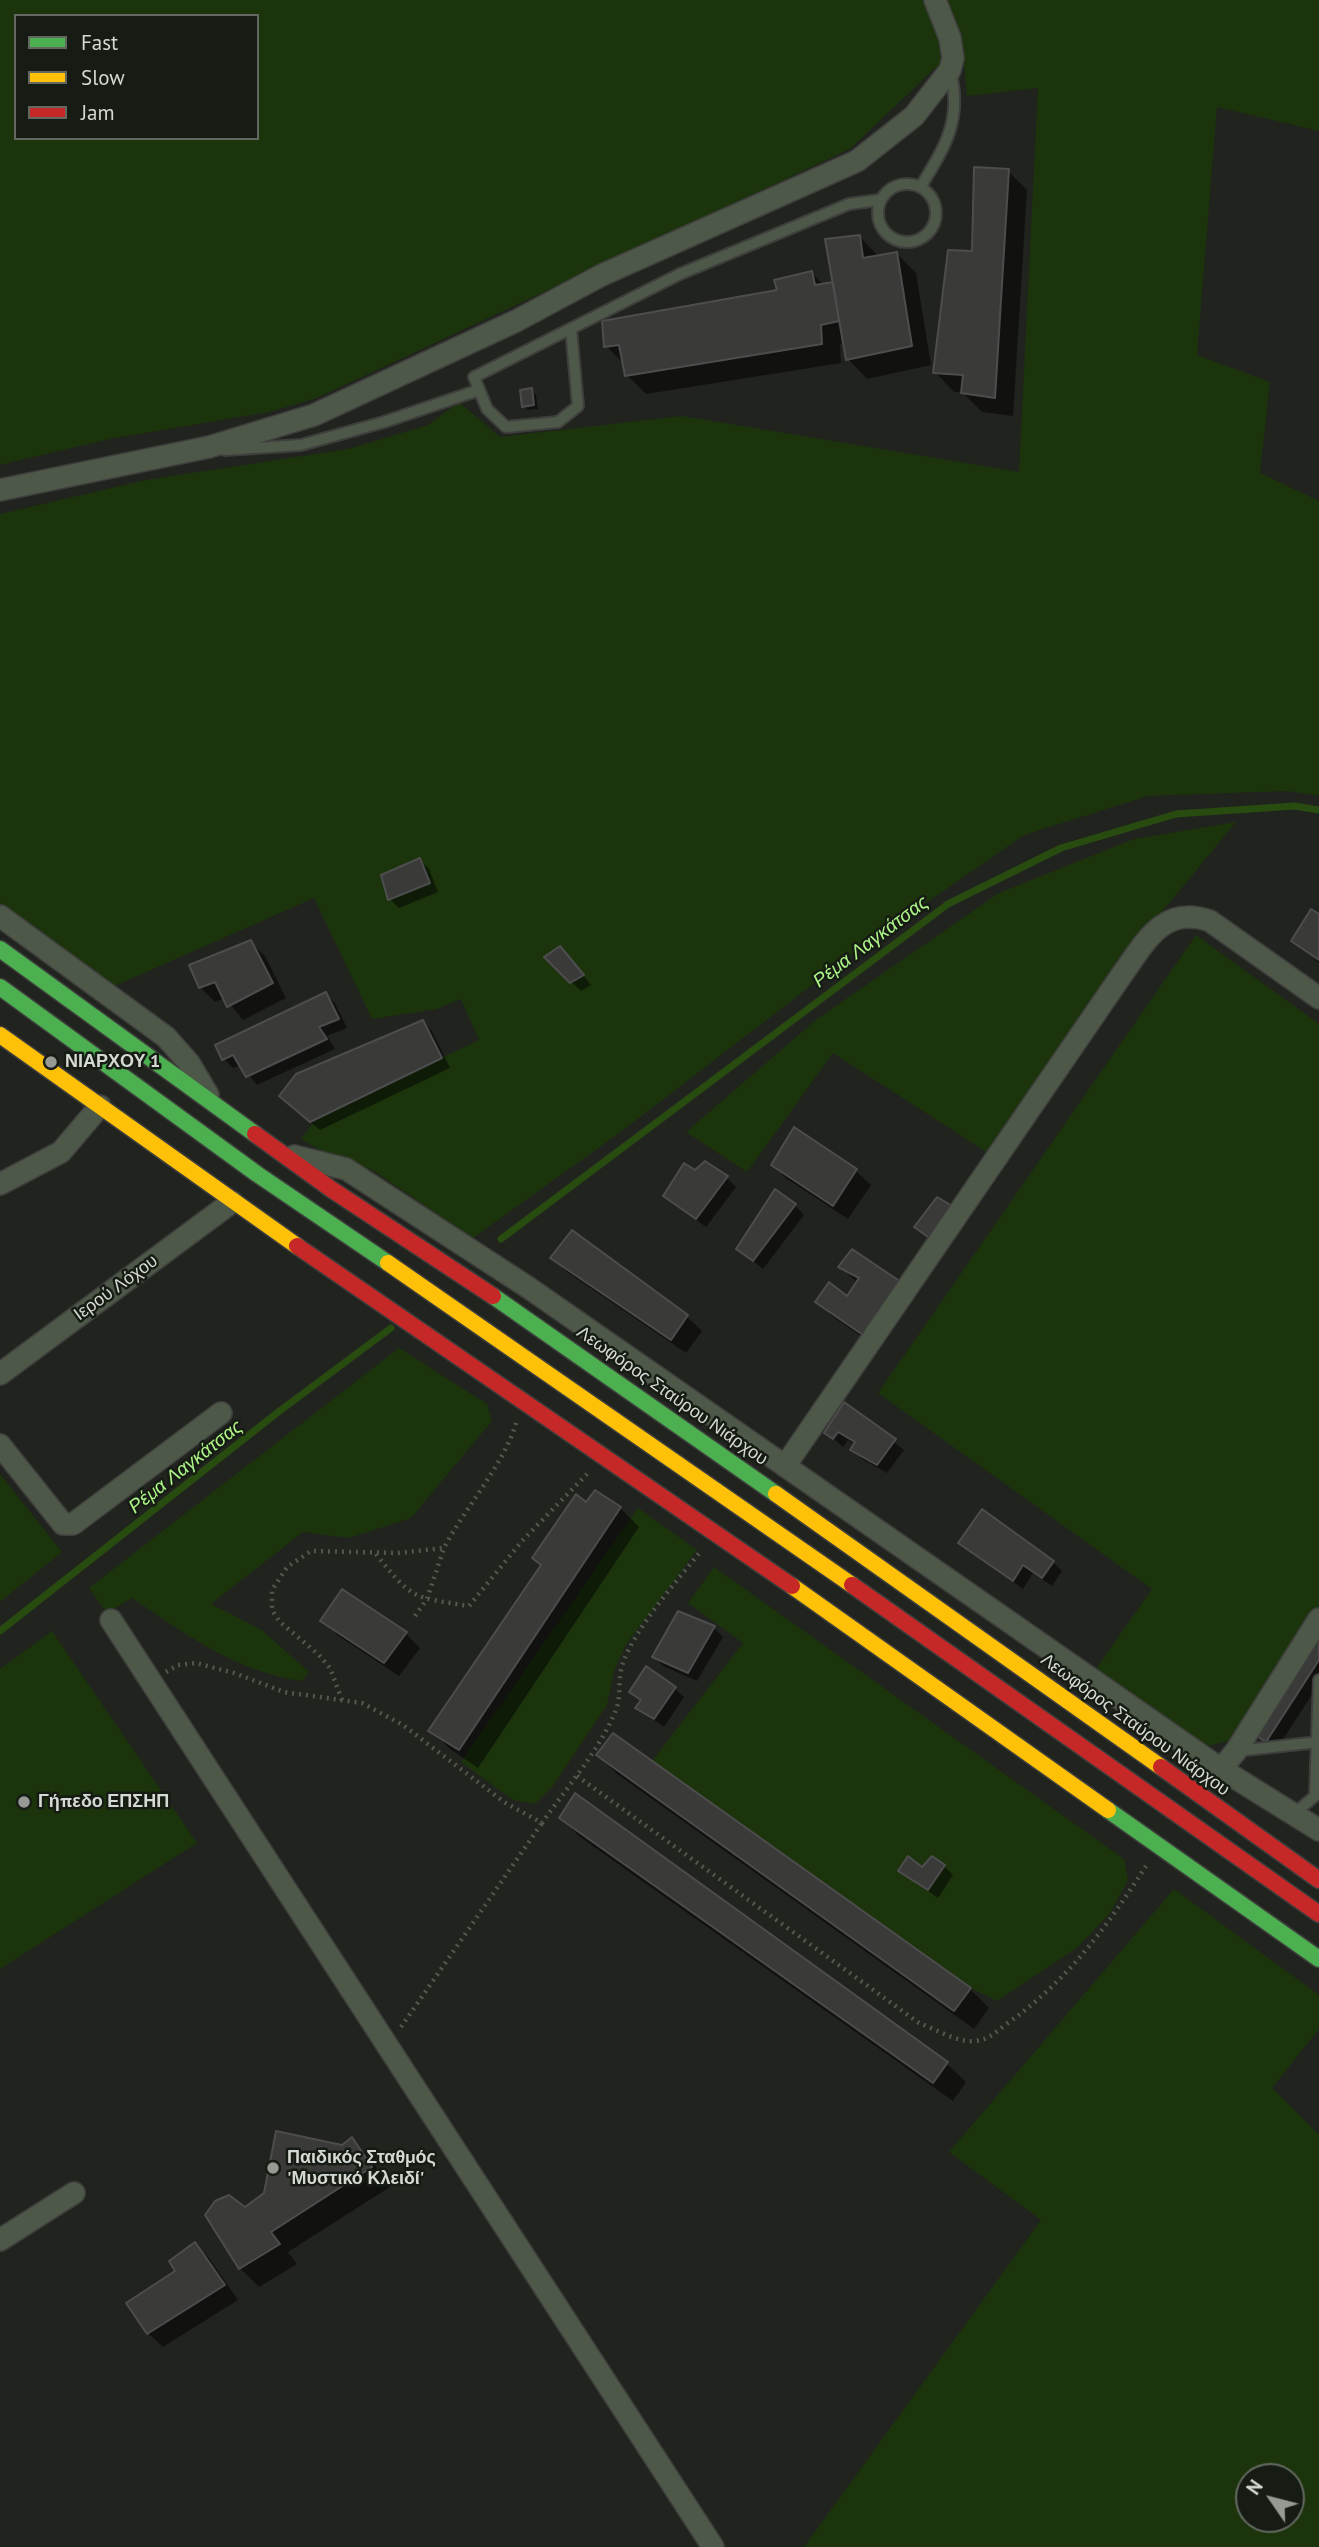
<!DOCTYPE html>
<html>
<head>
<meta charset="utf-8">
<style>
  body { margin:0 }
  #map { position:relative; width:1319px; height:2547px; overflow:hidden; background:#21231f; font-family:"PT Sans",sans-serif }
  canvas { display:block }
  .legend { position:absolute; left:14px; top:14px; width:245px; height:126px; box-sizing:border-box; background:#161c14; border:2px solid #626860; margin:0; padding:9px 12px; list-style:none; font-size:21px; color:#d5d9d3 }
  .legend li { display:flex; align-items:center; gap:14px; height:35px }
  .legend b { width:35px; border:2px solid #626860 }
  .north { position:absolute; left:1235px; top:2463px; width:70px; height:70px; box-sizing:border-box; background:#161c14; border:2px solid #626860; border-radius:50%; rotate:305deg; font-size:19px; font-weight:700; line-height:28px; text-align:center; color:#d5d9d3 }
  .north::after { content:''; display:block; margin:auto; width:24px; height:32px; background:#969994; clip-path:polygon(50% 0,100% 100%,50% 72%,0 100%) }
</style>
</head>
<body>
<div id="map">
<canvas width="1319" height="2547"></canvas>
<ul class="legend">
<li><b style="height:9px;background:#4caf50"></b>Fast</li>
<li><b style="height:9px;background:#ffc107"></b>Slow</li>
<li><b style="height:9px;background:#c62828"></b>Jam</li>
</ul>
<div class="north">N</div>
</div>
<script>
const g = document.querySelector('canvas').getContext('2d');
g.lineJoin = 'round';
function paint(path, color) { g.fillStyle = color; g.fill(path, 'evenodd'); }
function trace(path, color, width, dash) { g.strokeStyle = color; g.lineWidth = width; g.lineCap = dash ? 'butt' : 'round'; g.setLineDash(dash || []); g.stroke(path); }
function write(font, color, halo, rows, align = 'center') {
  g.font = font + ' "PT Sans",sans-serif'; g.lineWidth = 5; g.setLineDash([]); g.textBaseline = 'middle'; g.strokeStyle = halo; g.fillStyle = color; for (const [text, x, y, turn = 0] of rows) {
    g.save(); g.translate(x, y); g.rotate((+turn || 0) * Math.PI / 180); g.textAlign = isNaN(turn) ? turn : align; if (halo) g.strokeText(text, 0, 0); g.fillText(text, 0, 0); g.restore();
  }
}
const green = new Path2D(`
  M0,0H1319V131L1217,107L1197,355L1270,382L1260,473L1319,501V796L1288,791L1148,796L1024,835L850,956L622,1131L473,1238L372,1170L325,1153L301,1139L319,1116L479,1040L461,999L437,1009L372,1019L314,898L110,988L0,903V514L146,480L348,449L428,425L459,402L500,437L682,416L1019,472L1038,88L967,96L964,65L935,68L850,149L317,398L269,412L110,439L0,465ZM16,16H257V138H16Z
  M1236,822L1148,929L991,1155L833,1053L747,1172L686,1132L817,1019L999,893L1134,839Z
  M1196,935L1319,1024V1606L1233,1740L1198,1748L1093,1673L1152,1589L878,1393Z
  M399,1348L487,1404L492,1421L411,1518L349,1538L303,1532L211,1604L262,1630L309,1672L302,1681C238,1673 184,1633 132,1598L107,1613L89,1588Z
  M0,1474L62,1552L0,1602Z
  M638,1508L697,1550L625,1646L614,1672L607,1705L553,1786L535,1804L513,1800L461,1762Z
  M714,1567L1124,1859L1128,1880L1110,1913L1077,1948L997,2001L971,1988L652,1761L743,1643L688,1603Z
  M52,1631L197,1843L0,1969V1669Z
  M1174,1889L1319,1995V2029L1272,2088L1319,2135V2547H804L1041,2220L949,2152ZM1249,2477H1291V2519H1249Z`);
const shadow = new Path2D(`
  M1008,171L1027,190L1013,416L982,412L962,392H954L935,372L974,252Z
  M860,237L879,257L897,254L916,273L931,365L867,379L848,359L845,343L840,344L841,363L646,394L627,375L625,365L606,346L779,292L812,273L824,285L835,284Z
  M531,390L536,395L538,409L528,410L524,406Z
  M420,860L429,869L438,892L399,908L390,899Z
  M1319,916V963L1293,941Z
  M250,942L265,956L286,998L243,1020L225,998L215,1002L200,987Z
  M546,957H569L591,985L581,991Z
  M326,994L335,1003L347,1028L327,1036L335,1049L257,1085L241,1065L233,1068L224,1059Z
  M423,1022L432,1031L450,1068L320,1130L290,1105Z
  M795,1130L856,1171L871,1185L848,1219L787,1179L773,1165Z
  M695,1172L727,1178L736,1187L706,1227L665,1196Z
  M795,1205L804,1215L763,1269L738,1249Z
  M573,1232L687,1317L702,1331L686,1353L567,1272L553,1258Z
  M840,1267L900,1283L914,1297L878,1348L832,1316L818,1302L848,1299L858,1283Z
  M844,1404L904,1450L887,1473L862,1459L852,1450L855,1444L848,1440L843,1447L826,1432Z
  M586,1504L620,1508L639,1527L478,1768L450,1749L431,1730Z
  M961,1543L1053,1562L1062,1571L1052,1586L1033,1573L1023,1589Z
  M323,1620L406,1634L420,1648L399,1676L337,1635Z
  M714,1628L723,1637L697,1681L663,1666L654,1657Z
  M1319,1641V1684L1276,1750L1254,1733Z
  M674,1688L684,1697L664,1727L637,1708L642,1702L632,1692Z
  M598,1755L970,1989L989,2008L974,2029L617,1774Z
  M561,1818L946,2063L966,2082L953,2101L580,1837Z
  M944,1866L953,1875L938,1898L900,1871Z
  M351,2139L370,2158L390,2187L288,2252L297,2264L259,2287L240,2268L245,2209Z
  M195,2244L209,2258L238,2300L163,2347L148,2333Z`);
const stream = new Path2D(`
  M501,1239L948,904L1061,848L1176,814L1295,806L1319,810
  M0,1631L277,1413L391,1328`);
const building = new Path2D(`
  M974,167L1009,169L995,398L961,393L963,375L933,373L948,250L972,251Z
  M860,235L863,258L897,252L912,346L846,360L825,239Z
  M812,271L815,285L833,282L839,321L821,325L822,344L625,376L619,345L604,347L602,321L777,290L774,280Z
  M532,388L534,405L522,407L520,390Z
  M420,858L430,883L388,900L381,875Z
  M1311,909L1319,914V960L1291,941Z
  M251,940L273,983L227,1007L215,982L199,988L189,965Z
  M560,946L584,975L570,983L544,957Z
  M326,992L339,1019L319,1027L327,1039L246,1077L233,1055L222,1060L215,1045Z
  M423,1020L442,1058L310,1122L279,1096L296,1074Z
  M794,1127L857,1169L833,1206L771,1165Z
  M705,1161L728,1176L696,1219L663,1196L684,1163L695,1170Z
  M775,1189L796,1204L753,1261L736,1249Z
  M937,1197L954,1207L931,1239L914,1227Z
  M572,1230L688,1315L671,1340L550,1258Z
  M852,1249L901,1282L863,1335L815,1302L829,1282L847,1296L859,1278L838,1267Z
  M844,1402L896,1439L877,1465L850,1450L855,1442L838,1432L833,1439L824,1433Z
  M595,1490L621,1507L459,1750L428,1731L541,1565L532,1558L576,1494L586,1502Z
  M982,1509L1054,1561L1042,1578L1023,1565L1013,1581L958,1543Z
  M342,1589L407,1632L384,1663L320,1621Z
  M678,1611L715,1626L688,1673L652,1657Z
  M1319,1638V1660L1266,1742L1252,1733Z
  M646,1666L676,1687L654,1719L635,1708L641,1700L629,1692Z
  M613,1733L971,1988L954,2011L596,1755Z
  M575,1793L948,2062L933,2083L559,1818Z
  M908,1856L922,1867L932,1856L945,1865L928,1890L898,1871Z
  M276,2131L342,2145L352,2137L372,2167L271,2232L280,2244L239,2269L205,2215L215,2201L229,2195L245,2207L264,2193Z
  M195,2242L225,2285L147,2334L126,2303L175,2271L169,2261Z`);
const path = new Path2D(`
  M376,1554C412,1600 413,1597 469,1606L522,1541L588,1473
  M415,1616L427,1599L444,1548
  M166,1672L178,1665L196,1663L234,1673L284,1692L362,1703L403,1725L504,1802L542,1823C567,1787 599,1751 616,1710C622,1694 617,1679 623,1663C635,1628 677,1581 700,1552
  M342,1700L330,1668L319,1655L279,1621L272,1610V1590L287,1567L311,1551L397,1553L444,1548C464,1509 505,1463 516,1423
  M577,1776L919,2023C936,2029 957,2043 975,2041C989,2040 997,2031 1008,2023C1069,1979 1106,1928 1146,1866
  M401,2027L542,1823`);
const lane = new Path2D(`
  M878 213a29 29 0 1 1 58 0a29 29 0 1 1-58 0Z
  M921,186C945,147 963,119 950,70
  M571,329L578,406L558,422L506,427L487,409L474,377L680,274L849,204L879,200
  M225,450L301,445L384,422L479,390
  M1236,1751L1319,1742
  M1295,1813L1315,1796L1319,1680`);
const street = new Path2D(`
  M0,490L209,447L314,415L516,321L602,275L857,161L914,116L950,70L953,58L950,38L935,0
  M0,916L166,1037L189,1063L208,1095
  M294,1156L346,1169L529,1288L1221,1769L1319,1830
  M0,1184L61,1152L100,1106
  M0,1374L232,1202
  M0,1445L63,1524H73L221,1413
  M785,1466L1121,976C1145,943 1163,904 1210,921L1319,998
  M111,1620L713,2547
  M1221,1769L1236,1751L1319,1619
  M0,2240L74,2193`);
const fast = new Path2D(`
  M0,949L255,1134
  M0,987L257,1174L388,1263
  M493,1296L776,1494
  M1108,1810L1319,1959`);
const slow = new Path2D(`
  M0,1035L297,1246
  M388,1263L852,1585
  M776,1494L1161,1767
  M792,1586L1108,1810`);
const jam = new Path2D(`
  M255,1134L331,1189L493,1296
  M297,1246L792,1586
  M852,1585L1319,1914
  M1161,1767L1319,1880`);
const markers = [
  [51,1062,7,"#969994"],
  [24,1802,7,"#969994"],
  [273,2168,7,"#969994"]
];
const poiNames = [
  ["ΝΙΑΡΧΟΥ 1",65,1062],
  ["Γήπεδο ΕΠΣΗΠ",38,1802],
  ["Παιδικός Σταθμός",287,2158],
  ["'Μυστικό Κλειδί'",287,2179]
];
const streetNames = [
  ["Ιερού Λόχου",116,1288,-36],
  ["Λεωφόρος Σταύρου Νιάρχου",672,1396,35],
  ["Λεωφόρος Σταύρου Νιάρχου",1135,1725,36]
];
const waterNames = [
  ["Ρέμα Λαγκάτσας",871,942,-37],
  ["Ρέμα Λαγκάτσας",186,1467,-38]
];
paint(green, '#1c340c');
paint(shadow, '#0007');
trace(stream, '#284c10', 7);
paint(building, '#3a3a39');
trace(building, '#4d4d4e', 2);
trace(lane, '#3e3f3d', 14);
trace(street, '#3e3f3d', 24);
trace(fast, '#3e3f3d', 19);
trace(slow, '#3e3f3d', 19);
trace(jam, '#3e3f3d', 19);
trace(path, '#51594e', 4.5, [2, 5]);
trace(lane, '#4e5849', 10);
trace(street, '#4e5849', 21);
trace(fast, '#4caf50', 16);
trace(slow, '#ffc107', 16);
trace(jam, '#c62828', 16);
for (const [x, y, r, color] of markers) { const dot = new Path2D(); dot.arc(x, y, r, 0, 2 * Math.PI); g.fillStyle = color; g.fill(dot); trace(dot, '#161c14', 2.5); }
write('bold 18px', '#d5d9d3', '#161c14', poiNames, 'left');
write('18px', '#d5d9d3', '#161c14', streetNames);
write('italic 19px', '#aef588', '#161c14', waterNames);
</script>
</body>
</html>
